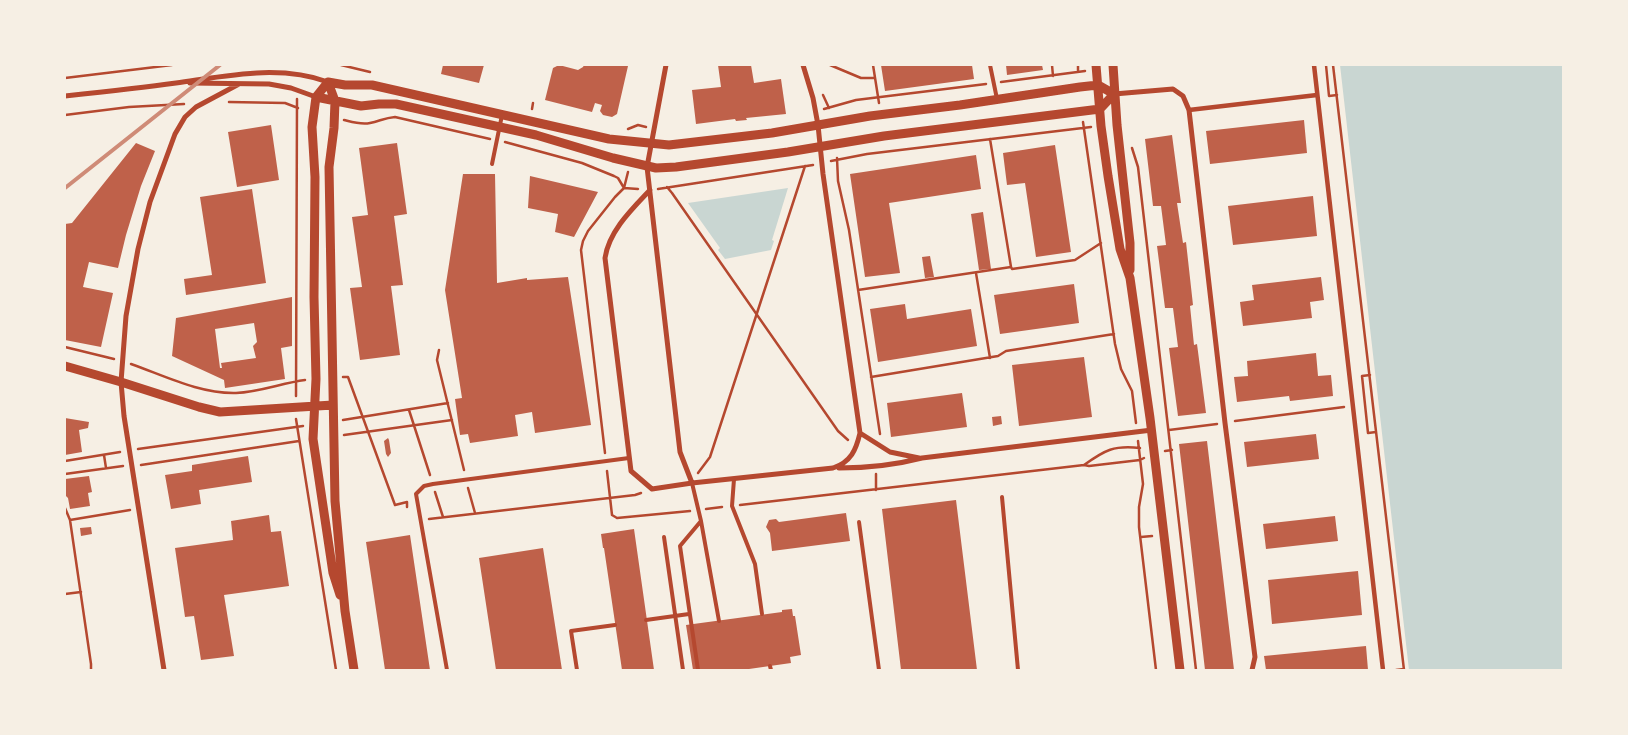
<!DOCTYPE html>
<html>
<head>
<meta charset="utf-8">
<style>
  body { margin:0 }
  #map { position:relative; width:1628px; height:735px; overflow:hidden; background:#f6efe4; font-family:Raleway,sans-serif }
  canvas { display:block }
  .frame { position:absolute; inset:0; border:66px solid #f6efe4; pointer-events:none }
</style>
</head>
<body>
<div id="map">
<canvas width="1628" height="735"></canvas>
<div class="frame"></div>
</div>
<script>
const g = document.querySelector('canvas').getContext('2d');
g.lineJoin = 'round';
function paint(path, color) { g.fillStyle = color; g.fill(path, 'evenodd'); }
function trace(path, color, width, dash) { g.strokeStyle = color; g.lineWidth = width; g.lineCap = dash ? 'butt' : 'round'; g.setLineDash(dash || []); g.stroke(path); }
const water = new Path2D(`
  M1340,65H1563V670H1409Z
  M788,188L772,240L774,241L771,250L725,259L718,250L720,248L688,203Z`);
const building = new Path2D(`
  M443,65H484L479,83L441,74Z
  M559,65L578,70L583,67L584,65H627L628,66L617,114L612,117L603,115L600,111L602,105L595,103L592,112L545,100L553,68Z
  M718,65H751L754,83L781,79L786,114L746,118L747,120L736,121L735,119L696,124L692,90L721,87Z
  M881,65H972L974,79L885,91Z
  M1006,65H1042L1043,70L1007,75Z
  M1304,120L1307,153L1210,164L1206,131Z
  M271,125L279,180L237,187L228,132Z
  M1172,135L1181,203H1177L1183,243L1186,242L1193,305L1190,306L1194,345L1197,344L1206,413L1178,416L1169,348L1178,347L1173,308H1165L1157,246L1166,245L1161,206H1153L1145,139Z
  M136,143L155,151L141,186L126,235L118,268L89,262L83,287L113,293L101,347L65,340V224L72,223Z
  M397,143L407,214L394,216L403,285L391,286L400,355L360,360L350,288L362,287L352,217L368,215L359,148Z
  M1055,145L1071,252L1036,257L1025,183L1007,185L1003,153Z
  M976,155L981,189L889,203L900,273L865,277L850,174Z
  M463,174H495L497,283L527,278V280L568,277L591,425L535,433L532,412L515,415L518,436L470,443L468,434L460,435L455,399L462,398L445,290Z
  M530,176L598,192L574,237L555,232L558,214L528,208Z
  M252,189L266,283L186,295L184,279L212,275L200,197Z
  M1313,196L1317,236L1233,245L1228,206Z
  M983,212L991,269L979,270L971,214Z
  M930,256L934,277L925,278L922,257Z
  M1321,277L1324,300L1310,302L1312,318L1243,326L1240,302L1254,300L1252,285Z
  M1074,284L1079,323L1000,334L994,295Z
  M292,297V346L281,348L285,379L225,388L224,380L172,356L176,318ZM254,323L257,342L253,346L256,358L221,363L222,368H220L215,329Z
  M905,304L907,319L971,309L977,346L878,362L870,309Z
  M1316,353L1318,376L1331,375L1333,396L1290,401L1289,396L1237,402L1234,377L1248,376L1247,361Z
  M1084,357L1092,417L1019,426L1012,365Z
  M962,393L967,427L891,437L887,403Z
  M1001,416L1002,424L993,426L992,417Z
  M65,418L89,422L88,428L79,430L82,452L65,455Z
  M1316,434L1319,459L1247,467L1244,442Z
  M388,438L389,440L391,453L388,457L386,454L384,441Z
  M1207,441L1234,670H1205L1185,495L1179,444Z
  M248,456L252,482L199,490L201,504L171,509L165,475L192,471V465Z
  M89,476L92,492L88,493L90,506L70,509L68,498L65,495V490L66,488L65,479Z
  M956,500L977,670H901L882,509Z
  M846,513L850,541L772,551L770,533L766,527L769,520L776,519L779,522Z
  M269,515L271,532L281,531L289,586L224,595L234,656L201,660L194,616L185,617L175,548L233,540L231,521Z
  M1335,516L1338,541L1266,549L1263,524Z
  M91,527L92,534L81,536L80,528Z
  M634,529L654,670H622L604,548H603L601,534Z
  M410,535L430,670H385L366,542Z
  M543,548L562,670H496L479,558Z
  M1358,571L1362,615L1272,624L1268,580Z
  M792,609L793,616H795L801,655L790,657L791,663L742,670H693L686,625L782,612V610Z
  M1366,646L1368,670H1266L1264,656Z`);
const path = new Path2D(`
  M341,65L370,72
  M830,65L861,78H875
  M873,65L879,103
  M1052,65L1053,76
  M1078,65V71
  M1326,65L1329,96L1337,95
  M1333,65L1404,670
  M65,78L172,65
  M1001,82L1085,71
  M823,95L829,108
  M229,102L285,103L298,108
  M532,109L533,103
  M824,109L856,100L986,84
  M65,115L129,107L184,104
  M344,120C352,122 361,125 370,123C380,121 384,118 395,117L490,139
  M1083,122L1115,344L1121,369L1132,391L1136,423
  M628,129L638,125L646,127
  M990,139L1011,267
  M505,142L582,163L614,176L618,178L624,188
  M1132,148L1138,167L1196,670
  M837,158L838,181L849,230L880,434
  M831,161L867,154L1091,127
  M667,187L672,193L838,431L848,440
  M624,188L638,189
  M658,189L813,165
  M976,273L990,358
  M858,290L1011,267L1012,269L1075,260L1101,243
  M65,347L114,359
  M439,350L437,360L464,470
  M131,364C165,376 200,394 236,393C260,392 282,383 305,380
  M1370,375L1362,376L1368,433L1376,432
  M343,377H348L395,505L407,502V507
  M871,377L998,356L1006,351L1114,334
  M296,396L297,99
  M409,410L430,475
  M296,419L336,670
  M343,420L448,403
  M1235,421L1344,407
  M1169,430L1217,424
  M344,435L452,420
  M1138,441L1143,484L1139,507V527L1156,670
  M138,449L303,426
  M1165,451L1172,450
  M605,453L581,250L583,241L588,231L615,197L624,188L628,172
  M104,455L106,468
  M65,461L120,452
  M141,465L299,441
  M1084,465C1105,450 1114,445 1140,448
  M607,471L612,515L617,518L690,511
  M698,473L710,457L805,166
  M65,474L123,466
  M876,474V490
  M468,488L475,513
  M435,492L443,517
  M740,505L1084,465L1089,466L1140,460L1144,458
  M65,508L70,520L91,664V670
  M706,509L722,507
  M429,519L635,495L641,493
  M70,520L130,510
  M1141,537L1152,536
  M65,594L81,592
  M1396,670L1404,669`);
const service = new Path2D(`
  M990,65L997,99
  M492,164L502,115
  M734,479L732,506L755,564L762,614
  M692,483L701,521L719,621
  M1002,497L1018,670
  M859,522L879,670
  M664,537L683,670
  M646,620L689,614
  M770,666L771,670
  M447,670L416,494L424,486L433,484L629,458
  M577,670L571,631L615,625
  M698,670L680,546L701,521`);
const pedestrian = new Path2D(`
  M1314,65L1383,670
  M1189,110L1317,95`);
const minor = new Path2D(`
  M666,65L647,167L680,452L692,483
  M190,83L269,84L291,88L316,97
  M1114,94L1173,89L1183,96L1189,110L1225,423L1255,657L1252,670
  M65,96C102,92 139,88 176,83C226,76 279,64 328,82
  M650,190C632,209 609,231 605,258L631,471L652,489L692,483L833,468C851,462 856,450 860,433L823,174L818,125L813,98L803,65
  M860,433L890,452L919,458
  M839,468C867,468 895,465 922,458L1152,430
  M164,670L124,416L121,382L126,316L138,249L150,202L175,134L185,117L196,107L239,84`);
const tertiary = new Path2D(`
  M1096,65L1101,126L1108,176L1120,249L1130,278L1150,418L1180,670
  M1113,65L1117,125L1130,243V270
  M328,82L345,85H372L609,139L669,145L772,133L870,116L960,105L1080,87L1098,85L1114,94
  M328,82L335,101L334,128L329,167L335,501L345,611L354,670
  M328,82L316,97L312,127L315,177L314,297L316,379L313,439L333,573L340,595
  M316,97L361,106L379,104H396L536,135L613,158L656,168L676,167L788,152L884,136L1100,109L1114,94
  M65,366L121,382L199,407L220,412L333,405`);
const rail = new Path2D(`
  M65,188L220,65`);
paint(water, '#c9d6d2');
paint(building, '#bf614a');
trace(path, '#b5482f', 2.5);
trace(service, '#b5482f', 4);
trace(pedestrian, '#b5482f', 4.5);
trace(minor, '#b5482f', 5);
trace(tertiary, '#b5482f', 9);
trace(rail, '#cf8b77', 4);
</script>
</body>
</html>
